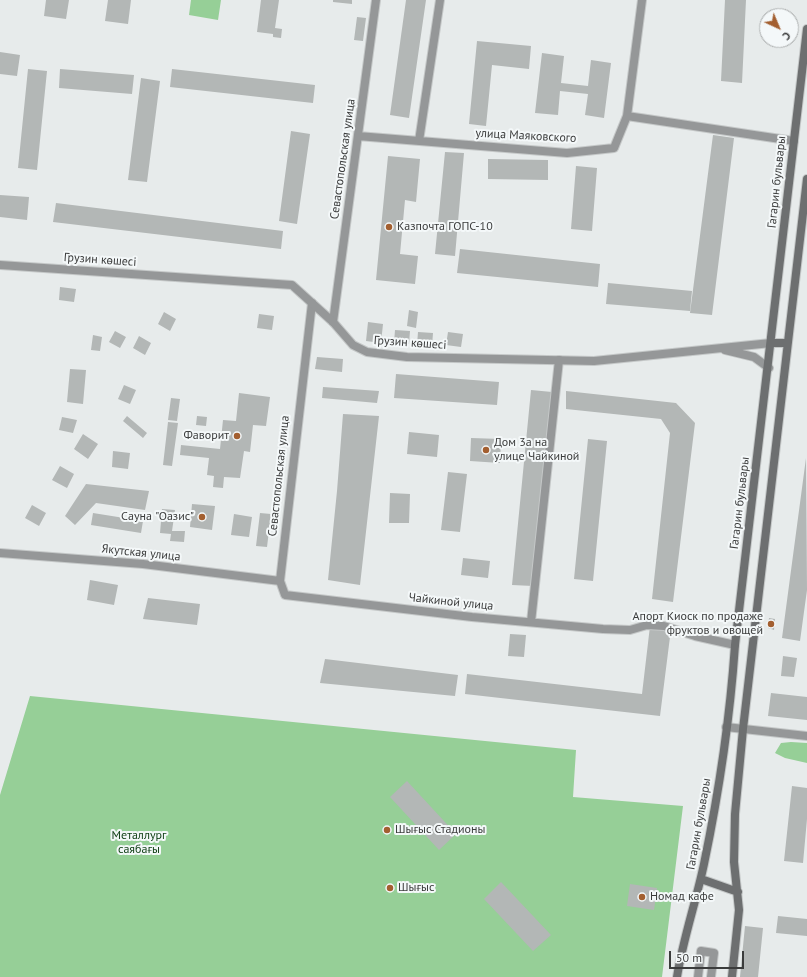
<!DOCTYPE html>
<html>
<head>
<meta charset="utf-8">
<style>
  body { margin:0 }
  #map { position:relative; width:807px; height:977px; overflow:hidden; background:#e7ebeb; font-family:"PT Sans",sans-serif }
  canvas { display:block }
  .north { position:absolute; left:759px; top:8px; width:40px; height:40px; box-sizing:border-box; background:#f4f8f9; border:1px solid #aaadad; border-radius:50%; rotate:136deg; font-size:11px; font-weight:700; line-height:16px; text-align:center; color:#3b3c3c }
  .north::after { content:''; display:block; margin:auto; width:14px; height:18px; background:#a35f30; clip-path:polygon(50% 0,100% 100%,50% 72%,0 100%) }
  .scale { position:absolute; left:669px; top:951px; width:75px; height:18px; box-sizing:border-box; border:2px solid #3b3c3c; border-top:0; padding-left:5px; font-size:12px; line-height:14px; white-space:nowrap; color:#3b3c3c; -webkit-text-stroke:3px #f4f8f9; paint-order:stroke }
</style>
</head>
<body>
<div id="map">
<canvas width="807" height="977"></canvas>
<div class="north">С</div>
<div class="scale">50 m</div>
</div>
<script>
const g = document.querySelector('canvas').getContext('2d');
g.lineJoin = 'round';
function paint(path, color) { g.fillStyle = color; g.fill(path, 'evenodd'); }
function trace(path, color, width, dash) { g.strokeStyle = color; g.lineWidth = width; g.lineCap = dash ? 'butt' : 'round'; g.setLineDash(dash || []); g.stroke(path); }
function write(font, color, halo, rows, align = 'center') {
  g.font = font + ' "PT Sans",sans-serif'; g.lineWidth = 4; g.setLineDash([]); g.textBaseline = 'middle'; g.strokeStyle = halo; g.fillStyle = color; for (const [text, x, y, turn = 0] of rows) {
    g.save(); g.translate(x, y); g.rotate((+turn || 0) * Math.PI / 180); g.textAlign = isNaN(turn) ? turn : align; if (halo) g.strokeText(text, 0, 0); g.fillText(text, 0, 0); g.restore();
  }
}
const green = new Path2D(`
  M191,0H221L218,20L189,15Z
  M30,696L576,750L573,797L683,806L662,977H0V795Z
  M791,742L807,743V763L785,758L775,753L781,743Z`);
const building = new Path2D(`
  M46,0H69L66,19L44,16Z
  M108,0H131L128,24L105,21Z
  M261,0H279L275,28L282,29L281,38L273,37V34L257,32Z
  M333,0H352V4L333,2Z
  M406,0H426L409,118L390,115Z
  M725,0H746L742,83L721,81Z
  M357,17L366,18L363,41L354,40Z
  M477,41L531,46L529,69L492,65L486,126L469,124Z
  M0,52L20,55L17,76L0,74Z
  M542,53L564,56L561,83L588,86L591,60L611,63L604,118L585,115L588,94L560,91L558,115L535,113Z
  M28,69L47,71L37,170L18,168Z
  M60,69L134,75L132,94L59,88Z
  M172,69L315,85L313,103L170,87Z
  M141,78L160,81L147,182L128,180Z
  M291,131L310,134L297,224L279,221Z
  M713,135L734,138L712,315L690,313Z
  M445,152L464,153L455,256L435,254Z
  M388,156L420,159L416,202L405,200L400,254L418,256L415,284L376,280Z
  M488,159L548,160V180L488,179Z
  M576,166L597,168L592,231L571,229Z
  M0,195L29,197L27,220L0,217Z
  M56,203L283,231L281,249L53,222Z
  M460,249L600,264L598,287L457,273Z
  M608,283L692,291L690,311L606,304Z
  M60,287L76,289L74,302L59,300Z
  M409,310L418,312L416,328L407,326Z
  M164,312L176,319L170,331L158,324Z
  M259,314L274,316L272,330L257,328Z
  M368,322L383,324L381,343L366,341Z
  M395,330L410,331L409,344L394,343Z
  M115,331L126,337L120,348L109,342Z
  M418,332L433,333L432,346L417,345Z
  M448,332L463,334L461,347L446,345Z
  M93,335L102,337L100,351L91,350Z
  M139,336L151,343L145,355L133,348Z
  M317,357L343,359L342,372L315,369Z
  M70,369L86,370L83,404L67,402Z
  M396,374L499,382L497,405L394,398Z
  M124,385L136,390L130,404L118,399Z
  M323,387L379,391L377,403L322,398Z
  M531,390L552,392L533,586L512,585Z
  M566,391L676,403L695,423L673,602L652,599L670,433L661,419L566,409Z
  M239,393L270,397L266,426L253,425L250,452L244,451L240,478L224,477L223,488L213,487L214,476L207,475L209,458L180,455L181,445L220,449L223,420L236,421Z
  M171,398L180,399L177,421L168,420Z
  M343,414L379,416L360,585L328,580L337,491Z
  M127,416L147,433L143,438L123,421Z
  M197,416L207,417L206,426L196,425Z
  M62,417L77,420L73,433L59,430Z
  M168,422L178,423L172,466L163,465Z
  M409,432L439,435L437,457L407,454Z
  M83,434L98,444L88,459L74,449Z
  M471,438L501,439L500,463L470,461Z
  M588,439L607,441L593,581L574,579Z
  M113,451L130,453L128,469L112,467Z
  M806,458L807,590L800,641L782,638Z
  M60,466L74,474L67,488L52,480Z
  M448,472L467,474L460,532L441,530Z
  M86,484L149,491L145,510L96,503L75,525L65,516Z
  M390,493L410,494L409,523H389Z
  M192,504L215,506L212,530L190,527Z
  M32,505L46,513L39,526L25,518Z
  M162,509L175,510L172,531H185L184,542L170,541L171,534L160,533Z
  M93,513L143,521L141,533L91,525Z
  M260,513L271,514L267,547L256,546Z
  M234,514L252,517L249,537L231,535Z
  M463,558L490,561L488,578L461,575Z
  M90,580L118,585L114,605L87,600Z
  M148,598L200,604L197,625L143,619Z
  M769,618L775,619L774,630L768,628Z
  M650,626L671,629L660,716L465,694L467,674L642,694Z
  M510,634L526,635L524,657L508,656Z
  M783,656L797,658L794,677L781,676Z
  M325,659L458,675L455,696L320,683Z
  M771,693L807,697V720L768,716Z
  M407,781L456,834L439,850L390,797Z
  M792,786L807,788V819L803,863L784,861Z
  M501,882L551,935L533,951L484,899Z
  M630,884L657,888L654,910L627,906Z
  M778,916L807,919V936L776,933Z
  M745,926L763,928L758,977H740Z`);
const pedestrian = new Path2D(`
  M698,977L701,951L714,953L711,977`);
const minor = new Path2D(`
  M627,116L794,141
  M358,136L567,153L614,148L627,116L642,0
  M419,141L440,0
  M312,303L280,581L285,595L472,617L603,629L630,630L647,625L664,626L695,636L735,645
  M333,322L376,0
  M0,553L143,564L280,581
  M531,622L559,360
  M726,727L807,736`);
const tertiary = new Path2D(`
  M0,265L292,285L333,322L353,345L367,352L407,357L594,361L771,343
  M725,350L754,357L769,368`);
const secondary = new Path2D(`
  M771,343H787
  M701,879L738,892
  M677,977C683,939 696,902 704,864C719,792 730,718 735,645L807,29
  M732,977L739,910L734,862L735,814L743,729L807,179`);
const markers = [
  [389,227,4,"#a35f30"],
  [237,436,4,"#a35f30"],
  [486,450,4,"#a35f30"],
  [202,517,4,"#a35f30"],
  [771,624,4,"#a35f30"],
  [387,830,4,"#a35f30"],
  [390,888,4,"#a35f30"],
  [642,897,4,"#a35f30"]
];
const streetNames = [
  ["улица Маяковского",526,136,3],
  ["Севастопольская улица",343,159,-82],
  ["Гагарин бульвары",777,182,-84],
  ["Грузин көшесі",100,260,4],
  ["Грузин көшесі",410,343,4],
  ["Севастопольская улица",279,476,-84],
  ["Гагарин бульвары",740,503,-83],
  ["Якутская улица",141,553,6],
  ["Чайкиной улица",451,602,6],
  ["Гагарин бульвары",699,824,-80]
];
const poiNames = [
  ["Казпочта ГОПС-10",397,227],
  ["Фаворит",229,436,"right"],
  ["Дом 3а на",494,443],
  ["улице Чайкиной",494,457],
  ["Сауна \"Оазис\"",194,517,"right"],
  ["Апорт Киоск по продаже",763,617,"right"],
  ["фруктов и овощей",763,631,"right"],
  ["Шығыс Стадионы",395,830],
  ["Шығыс",398,888],
  ["Номад кафе",650,897]
];
const parkNames = [
  ["Металлург",139,836],
  ["саябағы",139,850]
];
paint(green, '#96cf97');
paint(building, '#b3b7b6');
trace(pedestrian, '#c5c8c8', 10);
trace(minor, '#c5c8c8', 10);
trace(tertiary, '#c5c8c8', 10);
trace(secondary, '#c5c8c8', 10);
trace(pedestrian, '#959798', 8);
trace(minor, '#959798', 8);
trace(tertiary, '#959798', 8);
trace(secondary, '#6d6f70', 8);
for (const [x, y, r, color] of markers) { const dot = new Path2D(); dot.arc(x, y, r, 0, 2 * Math.PI); g.fillStyle = color; g.fill(dot); trace(dot, '#f4f8f9', 1.5); }
write('12px', '#3b3c3c', '#f4f8f9', streetNames);
write('12px', '#3b3c3c', '#f4f8f9', poiNames, 'left');
write('12px', '#124117', '#f4f8f9', parkNames);
</script>
</body>
</html>
